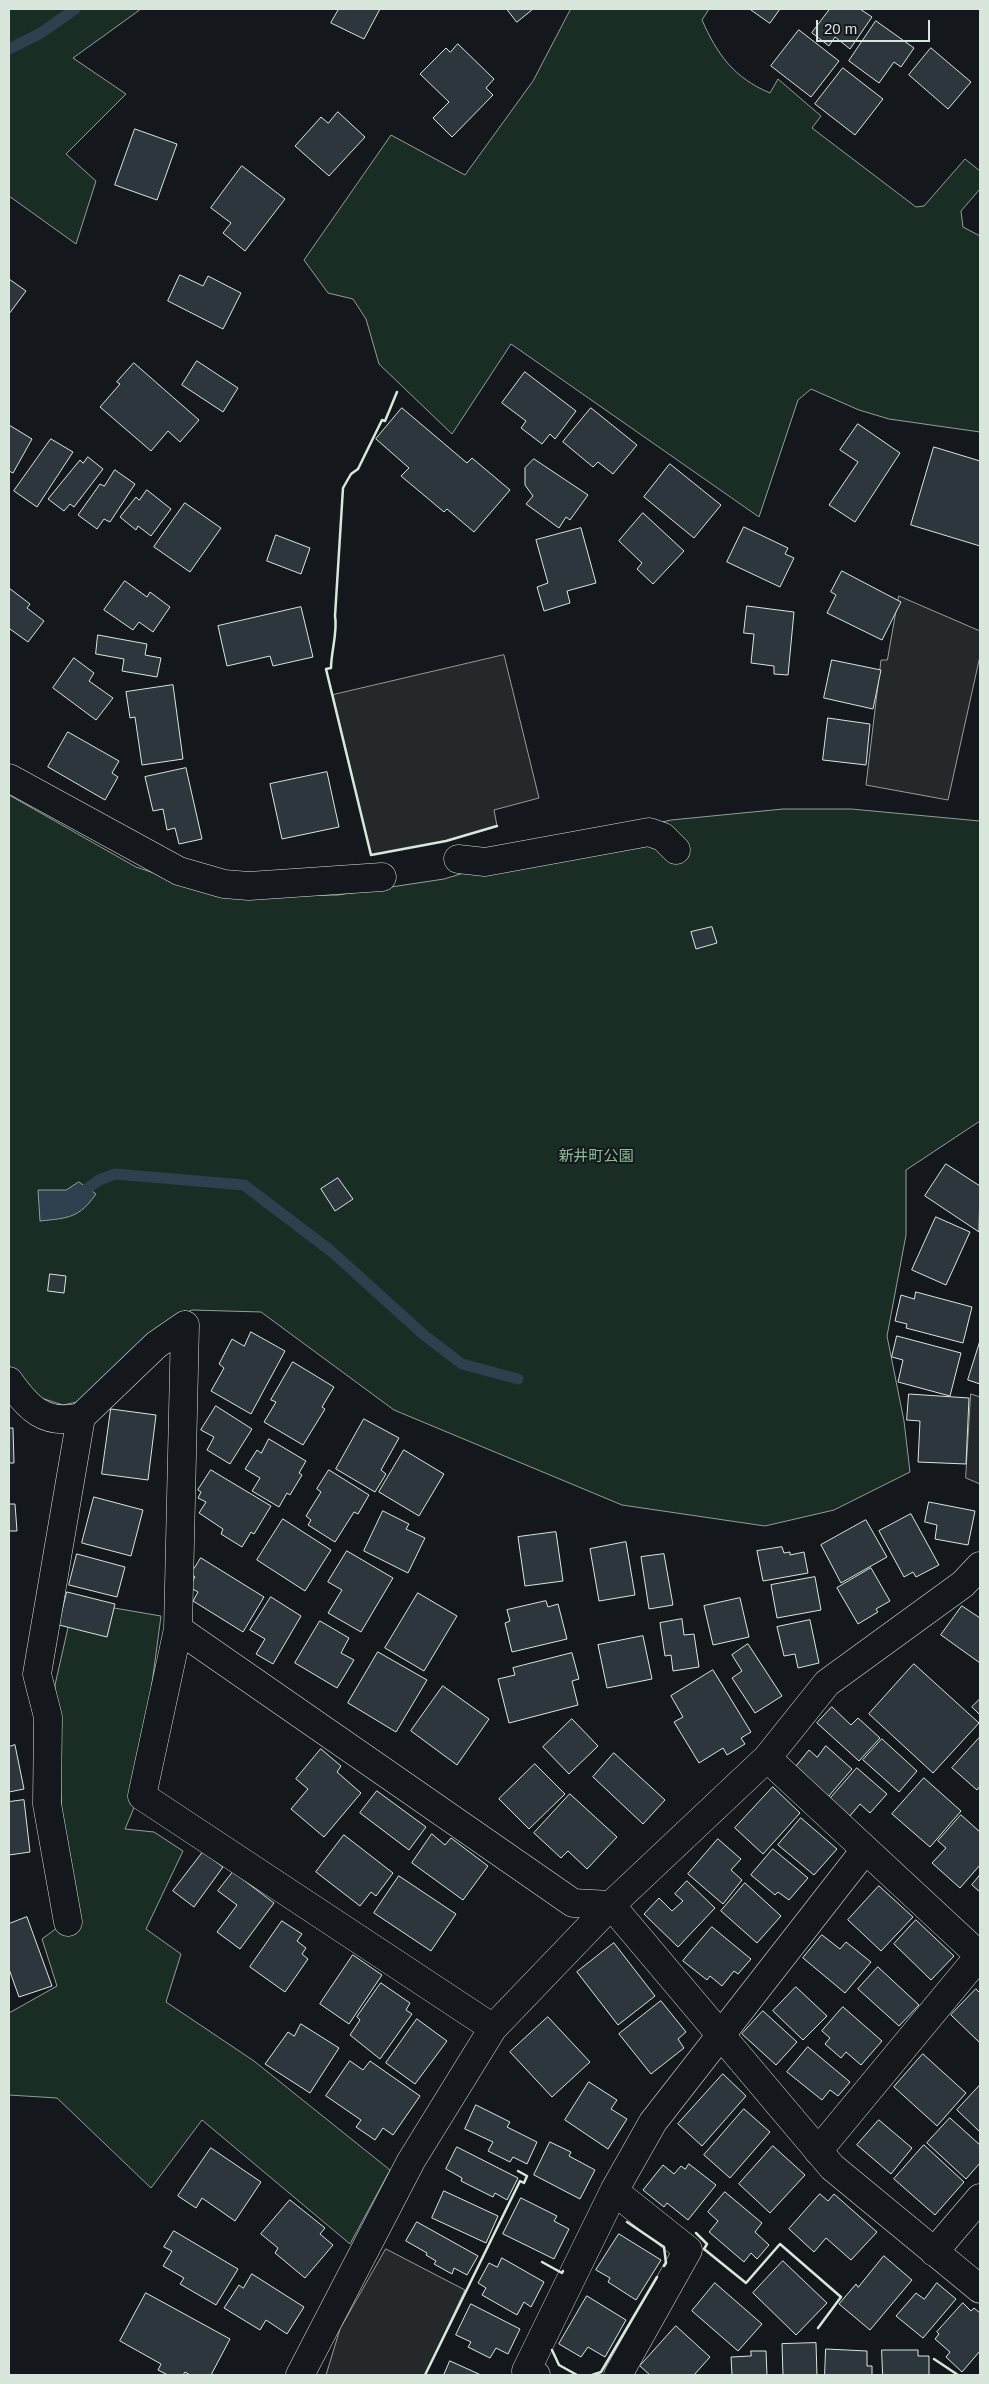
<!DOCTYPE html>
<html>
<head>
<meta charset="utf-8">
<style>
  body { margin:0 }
  #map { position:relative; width:989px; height:2384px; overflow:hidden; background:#14181c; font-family:Helvetica,sans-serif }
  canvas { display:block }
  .frame { position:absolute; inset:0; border:10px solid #d8e6dc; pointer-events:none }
  .scale { position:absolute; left:816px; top:20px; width:114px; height:22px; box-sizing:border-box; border:2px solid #d8e6dc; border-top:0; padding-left:6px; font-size:15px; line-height:18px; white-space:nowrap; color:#d8e6dc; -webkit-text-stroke:4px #14181c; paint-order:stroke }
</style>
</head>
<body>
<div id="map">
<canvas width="989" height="2384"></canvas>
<div class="frame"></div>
<div class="scale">20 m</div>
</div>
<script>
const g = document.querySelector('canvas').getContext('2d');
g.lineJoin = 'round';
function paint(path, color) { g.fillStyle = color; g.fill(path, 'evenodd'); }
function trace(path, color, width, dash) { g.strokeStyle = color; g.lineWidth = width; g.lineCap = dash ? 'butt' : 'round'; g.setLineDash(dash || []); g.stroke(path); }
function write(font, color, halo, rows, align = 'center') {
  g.font = font + ' Helvetica,"Noto Sans JP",sans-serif'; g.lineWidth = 4; g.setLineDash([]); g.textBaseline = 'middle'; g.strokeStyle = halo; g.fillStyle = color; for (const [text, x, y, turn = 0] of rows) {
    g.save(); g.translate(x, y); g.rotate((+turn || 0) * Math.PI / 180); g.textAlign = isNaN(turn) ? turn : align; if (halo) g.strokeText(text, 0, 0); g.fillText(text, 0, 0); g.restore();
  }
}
const green = new Path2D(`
  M9,9H141L73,58L126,94L66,154L96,181L76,244L9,196Z
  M571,9H709L702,20C717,54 734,78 770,93L778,79L821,116L812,128L916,207L924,206L965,159L980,171V189L961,211L963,227L980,236V432L889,419L859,410L811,389L798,400L759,517L511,344L452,434L379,364L366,319L353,299L328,293L304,260L391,135L465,175L533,81Z
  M9,795L136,867L225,897L338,895L444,879L543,849L671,820L783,809H851L980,821V1121L906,1170V1235L887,1336L904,1421L910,1472L834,1510L765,1526L622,1505L394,1410L261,1312L192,1310L166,1321L95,1390L77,1402L63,1405L35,1396L12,1373L9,1364Z
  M85,1603L161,1616L136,1803L125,1829L154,1832L183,1851L146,1929L181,1954L166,2002L254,2061L390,2170L350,2244L202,2120L151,2188L57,2098L9,2095V2013L57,1986L42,1939L77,1913L64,1856L55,1685L72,1610Z`);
const parking = new Path2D(`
  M899,596L980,631V656L948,800L866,785L881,660H887Z
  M504,655L539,798L494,810L497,826L446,841L371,855L333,695Z
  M971,1394L980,1397V1484L966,1478Z
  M386,2249L465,2290L425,2375H326L340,2329Z`);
const water = new Path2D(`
  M79,1182L96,1194C79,1218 69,1218 40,1221L38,1190H66Z`);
const stream = new Path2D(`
  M9,49L41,33L75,9
  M77,1196L99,1180L115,1174L244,1185L331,1251L424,1335L462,1364L518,1379`);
const building = new Path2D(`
  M339,9H380L364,39L331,23Z
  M507,9H533L517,22Z
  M750,9H780L770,23Z
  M830,9H860L872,17L850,49L835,37L829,46L812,33Z
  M876,21L914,48L901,67L894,62L879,83L849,61Z
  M799,30L839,61L811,97L771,66Z
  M458,44L494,79L486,88L493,95L452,137L433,118L449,102L420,74L446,48L450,52Z
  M931,48L971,82L948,109L909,75Z
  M843,68L883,99L855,135L815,104Z
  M338,112L365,137L329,176L295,146L321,117L328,123Z
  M135,129L177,144L157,200L115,185Z
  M242,166L285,199L245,251L223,233L231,223L211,208Z
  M180,275L203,286L208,276L241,293L223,329L168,301Z
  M9,279L26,291L9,314Z
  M197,361L238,388L223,412L182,385Z
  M134,363L199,420L180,442L168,431L151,451L100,407L120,384L117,382Z
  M525,372L576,411L555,439L550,434L542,444L521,428L526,421L502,403Z
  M402,408L467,463L472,458L510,490L474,532L447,509L444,512L401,476L409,468L376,439Z
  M591,408L637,445L613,474L598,462L593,467L563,442Z
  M858,424L900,453L855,522L829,505L858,462L840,450Z
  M9,425L32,439L13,473L9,471Z
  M51,439L73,452L37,507L14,491Z
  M934,447L980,461V546L911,525Z
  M88,457L103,469L74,507L70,504L64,511L48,499L80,460L83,463Z
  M534,459L588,495L570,520L566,517L559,528L526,504L533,496L525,485V468Z
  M670,464L721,505L694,538L644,497Z
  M115,470L135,484L110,522L104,519L97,529L78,515L100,484L104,486Z
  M147,490L171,509L151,536L138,526L136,530L120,517L136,497L139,500Z
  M185,503L221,528L190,572L154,547Z
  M643,513L684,551L653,584L637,569L642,563L619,541Z
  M744,527L788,548L785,554L794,558L780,587L727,562Z
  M581,528L596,583L567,591L570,603L544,611L537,587L548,583L536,540Z
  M276,535L310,548L301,574L267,561Z
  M842,571L901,602L882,640L827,613L836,595L831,592Z
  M125,581L147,597L150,592L170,607L153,632L139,622L133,630L104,610Z
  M9,588L30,604L27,608L44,621L28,642L10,629L9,632Z
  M747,606L794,612L788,675L774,674V666L751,663L754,634L744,633Z
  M301,607L313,657L273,666L270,656L227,666L218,626Z
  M98,635L147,644L145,655L161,658L157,677L122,671L124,659L96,654Z
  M74,658L94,673L89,681L113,698L96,720L53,688Z
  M832,660L881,670L873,709L824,698Z
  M173,685L183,759L142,765L135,717L130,718L126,692Z
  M828,718L870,724L866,765L823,760Z
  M68,732L119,761L112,773L118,777L105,800L48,767Z
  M186,768L202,839L179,844L175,828L167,830L163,809L153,811L145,777Z
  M327,772L339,827L282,839L270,784Z
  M712,927L717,943L696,949L691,932Z
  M946,1164L980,1186L979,1232L925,1196Z
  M338,1178L353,1199L335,1211L321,1189Z
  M936,1217L970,1232L946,1285L912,1270Z
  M50,1274L66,1276L64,1293L48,1291Z
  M916,1292L972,1307L963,1343L906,1328L907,1324L895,1321L901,1295L914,1299Z
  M251,1332L285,1351L251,1414L211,1391L224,1368L219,1364L232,1339L244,1346Z
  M897,1336L961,1353L950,1396L898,1382L903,1360L892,1357Z
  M980,1341V1384L968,1380Z
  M293,1362L334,1387L322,1407L325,1409L303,1445L264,1422L276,1402L271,1400Z
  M909,1394L969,1398L966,1464L918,1462L920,1421L907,1420Z
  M216,1406L252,1429L230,1464L207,1450L214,1437L201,1430Z
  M111,1409L156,1415L148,1480L102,1474Z
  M364,1419L399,1438L381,1470L386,1474L375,1492L336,1469Z
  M9,1428H13L14,1463H9Z
  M269,1439L306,1461L299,1473L302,1475L290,1495L287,1493L279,1507L252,1491L260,1478L245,1469L257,1450L261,1453Z
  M404,1450L444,1474L419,1516L379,1492Z
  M211,1470L271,1506L254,1534L251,1532L242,1547L221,1534L223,1529L199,1513L206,1502L198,1498L201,1492L198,1490Z
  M329,1470L369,1495L358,1514L354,1512L335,1542L308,1525L311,1520L306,1516L321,1492L317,1489Z
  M94,1497L143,1510L131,1556L82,1543Z
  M929,1502L975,1511L968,1545L935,1539L937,1525L925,1522Z
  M9,1504H15L17,1531H9Z
  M383,1511L409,1524L406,1529L425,1538L408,1573L364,1551Z
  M911,1514L939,1565L916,1577L913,1572L904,1577L879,1531Z
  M283,1519L331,1550L305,1591L257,1560Z
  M866,1520L887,1557L841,1583L821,1545Z
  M556,1532L563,1581L525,1586L518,1537Z
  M626,1542L635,1595L599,1601L590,1549Z
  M782,1547L784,1553L790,1552V1555L804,1552L808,1573L763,1581L757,1551Z
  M347,1551L393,1578L361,1632L328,1613L342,1590L328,1582Z
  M77,1554L125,1567L117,1597L69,1585Z
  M664,1554L673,1605L649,1609L641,1557Z
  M201,1558L264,1597L243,1632L193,1601L198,1592L189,1587L195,1577L191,1574Z
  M871,1568L890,1601L876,1609L878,1612L858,1624L837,1588Z
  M815,1577L821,1610L777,1618L771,1585Z
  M67,1592L115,1604L107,1637L59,1625Z
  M418,1593L457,1616L424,1671L385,1648Z
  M271,1597L301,1616L273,1664L256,1654L265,1639L250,1630Z
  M740,1598L749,1637L713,1645L704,1606Z
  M546,1601L548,1607L558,1604L567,1639L512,1652L505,1623L510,1621L507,1610Z
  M962,1606L980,1618V1663L941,1635Z
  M682,1619L684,1635L694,1634L699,1667L673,1671L671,1655L665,1656L660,1623Z
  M810,1620L819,1663L798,1668L795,1654L784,1656L777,1627Z
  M320,1621L349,1638L341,1653L354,1660L337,1688L295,1663Z
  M643,1636L652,1679L607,1688L598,1645Z
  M748,1644L782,1696L755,1713L732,1678L742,1671L732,1655Z
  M378,1652L427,1680L396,1732L348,1703Z
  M572,1653L579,1679L572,1681L578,1705L509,1723L498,1679L515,1675L513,1668Z
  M914,1664L979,1723L933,1773L869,1714Z
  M713,1670L751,1732L741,1738L745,1744L727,1755L723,1748L699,1763L674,1722L683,1717L671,1696Z
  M443,1686L489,1719L457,1765L411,1731Z
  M980,1699V1715L972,1707Z
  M832,1707L851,1725L858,1718L880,1738L859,1761L817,1723Z
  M572,1719L598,1746L569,1774L543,1747Z
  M980,1737V1786L977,1790L952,1768Z
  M882,1739L917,1771L899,1792L863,1760Z
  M15,1745L24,1789L9,1792V1747Z
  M826,1746L852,1769L828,1797L796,1766L809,1750L817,1757Z
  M321,1749L341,1766L337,1772L361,1793L324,1837L291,1809L308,1789L296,1779Z
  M614,1753L665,1800L643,1824L593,1777Z
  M535,1764L565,1794L529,1829L499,1799Z
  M857,1768L887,1794L870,1813L860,1804L849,1817L829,1800Z
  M924,1778L961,1811L930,1847L892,1814Z
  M773,1787L800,1813L763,1854L735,1828Z
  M377,1791L426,1827L409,1850L360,1813Z
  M570,1794L617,1837L587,1869L568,1851L561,1858L534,1833Z
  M24,1800L30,1852L9,1855V1802Z
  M961,1815L980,1832V1865L960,1888L932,1863L946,1848L938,1841Z
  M801,1818L837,1849L814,1875L778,1845Z
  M432,1834L445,1845L451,1838L488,1866L463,1900L412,1863Z
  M344,1835L393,1873L376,1896L371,1892L360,1906L316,1872Z
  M718,1839L741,1859L731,1870L742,1880L723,1904L688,1874Z
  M773,1849L808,1878L789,1900L778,1892L775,1895L751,1875Z
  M203,1852L223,1867L194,1907L173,1891Z
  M233,1872L274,1903L240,1949L217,1932L237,1905L218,1891Z
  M980,1875V1892L972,1885Z
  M399,1876L456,1914L431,1951L374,1913Z
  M687,1881L715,1908L678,1947L644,1914L659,1898L672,1911L683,1901L675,1894Z
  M745,1883L781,1916L757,1943L721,1911Z
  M879,1886L913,1917L881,1951L848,1920Z
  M27,1917L52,1986L19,1997L9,1969V1924Z
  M916,1920L954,1956L931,1980L894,1944Z
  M282,1921L302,1934L297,1941L306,1948L302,1954L308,1959L285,1992L250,1967Z
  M712,1927L751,1959L738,1974L734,1971L722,1986L710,1976L707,1980L683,1961Z
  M822,1935L840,1949L846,1942L871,1962L845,1993L803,1958Z
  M614,1943L655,1996L618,2025L577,1972Z
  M353,1955L382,1975L349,2024L320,2004Z
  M878,1967L919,2005L899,2026L858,1989Z
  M381,1983L410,2003L406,2010L412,2014L380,2059L350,2035L360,2020L357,2017Z
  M796,1987L827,2016L803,2040L773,2011Z
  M976,1989L980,1993V2043L951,2015Z
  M661,2001L686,2032L678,2039L684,2048L651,2074L619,2034Z
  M843,2007L882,2041L861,2065L846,2052L841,2058L825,2044L830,2038L822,2031Z
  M763,2011L797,2042L776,2065L742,2034Z
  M548,2017L590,2062L552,2097L510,2052Z
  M417,2019L447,2041L415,2084L386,2063Z
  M301,2024L339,2048L310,2093L265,2064L288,2032L294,2036Z
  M808,2047L850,2082L838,2096L830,2090L822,2100L787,2072Z
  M923,2054L966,2093L937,2126L894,2087Z
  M350,2061L363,2070L370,2061L420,2096L393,2135L383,2128L375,2140L356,2127L361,2120L326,2096Z
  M723,2074L746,2096L702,2146L678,2124Z
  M589,2082L617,2100L611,2109L627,2119L608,2149L565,2120Z
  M980,2085V2132L957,2110Z
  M476,2105L510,2122L507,2127L537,2142L527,2164L513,2157L510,2162L488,2151L493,2142L465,2129Z
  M744,2109L770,2132L730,2178L704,2155Z
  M950,2118L980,2145V2163L966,2179L927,2143Z
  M879,2120L912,2148L891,2174L857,2145Z
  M550,2142L571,2152L569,2156L595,2170L580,2199L534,2175Z
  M924,2145L964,2182L935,2215L894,2179Z
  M773,2146L805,2175L770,2213L739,2184Z
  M457,2147L518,2178L507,2200L495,2193L493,2197L461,2181L462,2178L446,2169Z
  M211,2148L261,2182L235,2221L202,2198L196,2208L178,2196Z
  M689,2164L716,2185L688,2220L667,2203L664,2207L643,2190L663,2165L674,2174L681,2166L685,2169Z
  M444,2191L498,2216L486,2243L432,2218Z
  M725,2192L762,2223L755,2232L769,2245L757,2259L751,2253L744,2262L709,2232L718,2221L708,2212Z
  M820,2194L828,2201L834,2194L877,2232L851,2260L826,2238L814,2252L789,2229Z
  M521,2198L557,2216L554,2221L569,2229L554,2259L503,2234Z
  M290,2200L325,2228L320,2234L333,2245L305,2278L275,2253L278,2248L261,2234Z
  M417,2222L478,2256L467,2275L454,2268L452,2274L434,2264L436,2261L426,2255L427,2253L406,2241Z
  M174,2231L238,2269L216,2305L180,2284L184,2278L163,2266L172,2251L164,2247Z
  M619,2234L661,2260L636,2300L608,2282L610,2278L596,2270Z
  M884,2256L912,2280L870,2330L839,2304L856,2284L858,2287Z
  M502,2258L544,2282L531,2307L524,2302L517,2315L482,2295L486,2288L478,2283L489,2263L497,2267Z
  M783,2261L827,2303L796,2335L753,2293Z
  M252,2274L304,2307L287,2334L266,2320L260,2330L224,2308L239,2285L243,2288Z
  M715,2283L762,2324L738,2351L692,2311Z
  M937,2283L956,2299L923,2338L896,2316L916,2293L924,2299Z
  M146,2293L230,2339L211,2375H190L185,2372L183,2375H168L158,2370L161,2364L120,2341Z
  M587,2296L626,2320L605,2357L588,2347L581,2357L559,2344Z
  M963,2303L971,2311L974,2308L980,2313V2351L962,2372L946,2357L950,2352L935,2339L939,2334L937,2332Z
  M471,2304L520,2329L508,2354L496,2348L490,2358L468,2347L471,2342L456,2335Z
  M676,2326L710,2357L694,2375H650L640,2366Z
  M816,2343L817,2375H783L782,2344Z
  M826,2349L867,2351V2366H872V2375H825Z
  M882,2350H918V2356H929V2375H883Z
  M751,2351H766L767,2375H732L731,2357L751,2356Z
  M450,2361L481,2375H444Z`);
const minor = new Path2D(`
  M9,778L179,871L224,884L249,886L382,877
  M458,859L485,862L649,832L663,837L676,850
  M185,1325L178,1629L142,1796L493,2028
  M9,1381C28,1408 45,1426 81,1417L156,1345L185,1325
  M178,1629L573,1903L611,1905L832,2167L980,2289
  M767,1758L980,1956
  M68,1922L47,1804L48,1717L37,1674L81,1417
  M818,2151L980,1955
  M614,2191L688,2250L618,2375
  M934,2252L980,2198
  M300,2375L411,2161L493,2028L611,1905L767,1758L827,1683L963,1584L980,1566
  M536,2375L526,2371L614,2191L653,2122L865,1850`);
const wall = new Path2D(`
  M397,392L385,421L382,420L358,469L351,474L343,488L335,616C338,631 331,652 331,668L326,669L371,855L446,841L497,826
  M627,2222L664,2247L666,2263L664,2266
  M696,2233L707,2244L704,2249L746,2283L780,2244L841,2297L818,2328
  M542,2262L562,2273L563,2271
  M552,2350L559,2365L577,2375
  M934,2359L958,2375
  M425,2375L520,2181L524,2183L527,2176L518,2171
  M592,2375L601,2372L657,2277`);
const parkNames = [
  ["新井町公園",596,1157]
];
paint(green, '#1a2d24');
trace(green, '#939e99', 1);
paint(parking, '#24282b');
trace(parking, '#939e99', 1);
paint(water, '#2f3f4d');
trace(water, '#939e99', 1);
trace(stream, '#2f3f4d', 11);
paint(building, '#2c363c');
trace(building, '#d8e6dc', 1);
trace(minor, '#d8e6dc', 29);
trace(minor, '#14181c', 28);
trace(wall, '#d8e6dc', 2.5);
write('15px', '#8ac095', '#14181c', parkNames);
</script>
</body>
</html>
